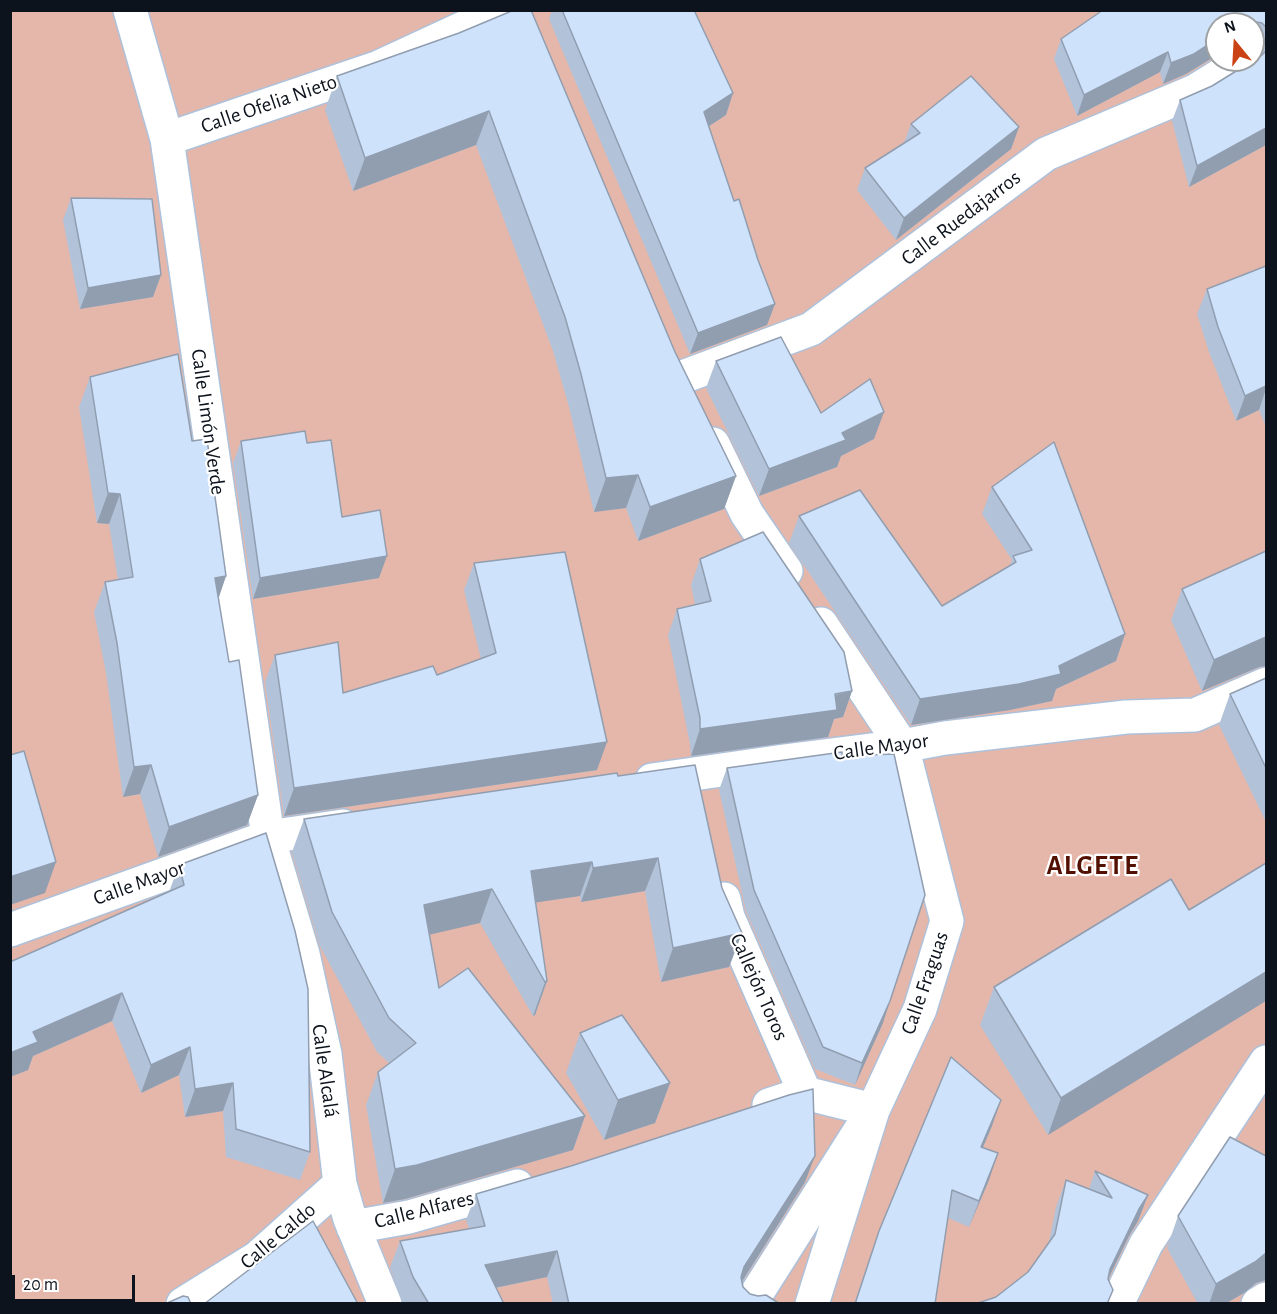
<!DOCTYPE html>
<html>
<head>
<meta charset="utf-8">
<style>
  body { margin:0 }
  #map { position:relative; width:1277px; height:1314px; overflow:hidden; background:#f2f6fb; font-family:"Alegreya Sans",sans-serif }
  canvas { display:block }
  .frame { position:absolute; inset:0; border:12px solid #0d131c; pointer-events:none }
  .north { position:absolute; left:1205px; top:12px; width:60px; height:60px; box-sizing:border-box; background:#fff; border:2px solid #9ea1a4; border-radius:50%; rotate:342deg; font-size:16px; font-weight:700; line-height:24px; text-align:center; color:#0d131c }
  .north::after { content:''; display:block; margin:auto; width:21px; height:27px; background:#cb4315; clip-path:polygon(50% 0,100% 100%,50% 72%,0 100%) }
  .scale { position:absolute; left:12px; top:1275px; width:123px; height:27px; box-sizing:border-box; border:3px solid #0d131c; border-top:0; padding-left:8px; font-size:18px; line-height:21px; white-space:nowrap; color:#0d131c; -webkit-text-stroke:4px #fff; paint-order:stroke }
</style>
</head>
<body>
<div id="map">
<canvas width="1277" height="1314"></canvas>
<div class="frame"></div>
<div class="north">N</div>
<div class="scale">20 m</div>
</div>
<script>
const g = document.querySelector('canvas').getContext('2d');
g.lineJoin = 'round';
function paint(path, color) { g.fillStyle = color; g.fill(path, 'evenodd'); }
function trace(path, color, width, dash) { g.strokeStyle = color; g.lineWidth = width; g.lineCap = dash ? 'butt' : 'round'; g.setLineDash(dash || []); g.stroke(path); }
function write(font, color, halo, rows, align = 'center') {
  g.font = font + ' "Alegreya Sans",sans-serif'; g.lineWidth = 4.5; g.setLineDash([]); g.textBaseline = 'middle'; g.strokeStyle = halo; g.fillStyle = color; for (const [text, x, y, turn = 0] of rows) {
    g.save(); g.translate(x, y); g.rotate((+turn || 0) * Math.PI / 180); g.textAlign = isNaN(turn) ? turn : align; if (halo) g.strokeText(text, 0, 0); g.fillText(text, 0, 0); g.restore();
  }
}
const green = new Path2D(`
  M11,11H1266V1303H11ZM1217,24H1253V60H1217Z`);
const minor = new Path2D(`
  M130,10L167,139L268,837L303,954L325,1054L340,1184L350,1219L385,1304
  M167,139L379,67L502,10
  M680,378L811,329L1046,154L1195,91L1245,60
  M713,444L747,514L786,571
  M652,780L784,761L902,746L945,738L1126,717L1195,715L1266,684
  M724,899L728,917L805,1093
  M10,930L268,837L343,826
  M353,1227L409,1217L517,1186
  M183,1304L257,1258L340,1184
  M750,1304L873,1110L805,1093L769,1105
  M812,1304L873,1110L920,1009L947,921L902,746L821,624
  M1117,1304L1146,1244L1266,1062
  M1258,1304L1266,1299`);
const wall = new Path2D(`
  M552,10H694L733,93L726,115L709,126L734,201L775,304L767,325L690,354L549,19Z
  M1266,10V145L1189,187L1172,121L1180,100L1212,86L1262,55L1261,50L1253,44V24H1217V55L1186,74L1163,84L1160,72L1077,116L1054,59L1061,39Z
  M459,33L675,352L736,476L724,509L638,541L626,508L594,512L569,407L553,351L476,145L353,191L325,110L337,76Z
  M911,124L1019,127L1011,149L896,240L857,190L865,168L904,143Z
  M71,198L161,275L153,297L80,309L63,220Z
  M1266,266V427L1259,410L1236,421L1209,352L1197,314L1207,289Z
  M716,361L821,413L874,439L841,456L837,467L759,496L706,388Z
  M90,377L192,441L226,576L218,598L229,662L258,795L247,825L158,857L140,794L123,797L106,673L94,612L105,582L118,580L109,524L97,523L79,407Z
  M241,441L307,443L342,517L379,578L253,599L233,463Z
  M992,487L1125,634L1116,661L1056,689L1052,701L1010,710L911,725L789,543L799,516L942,606L1009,566L1012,560L982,514Z
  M700,559L852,691L843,717L834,719L828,737L691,756L690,744L668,635L677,609L695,605L691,585Z
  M474,563L597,770L284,816L265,682L275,655L343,693L437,675L481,659L464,590Z
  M1182,589L1259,667L1202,691L1171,620Z
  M1266,678V822L1219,725L1230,694Z
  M727,768L883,1023L855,1085L815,1069L746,911L719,790Z
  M618,776L722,888L742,933L729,967L661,982L645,891L581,902L580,896L536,902L547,981L535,1015L533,1016L480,923L429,934L439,988L585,1116L573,1150L405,1199L383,1203L366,1105L378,1072L389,1063L377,1052L320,946L292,852L304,819Z
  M179,865L310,1152L300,1180L226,1157L223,1111L185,1117L179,1075L141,1093L112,1021L33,1056L28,1070L10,1077V962L169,892Z
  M1189,910L1048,1135L980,1025L994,987Z
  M580,1033L670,1083L655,1123L604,1140L566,1073Z
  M992,1126L983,1147L989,1180L969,1227L948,1218L935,1304H854L879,1231Z
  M1095,1171L1148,1195L1138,1221L1129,1236L1108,1279L996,1297L1028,1272L1049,1242L1056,1207L1066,1180L1089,1189Z
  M805,1182L742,1282L743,1287L750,1294L780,1304H553L547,1277L496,1288L504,1304H403L390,1267L400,1241L469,1229L466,1220L476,1194Z
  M1178,1216L1265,1280L1256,1283L1244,1293L1225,1304H1198L1167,1248Z`);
const shadedWall = new Path2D(`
  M1217,39V55L1186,74L1163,84L1171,63Z
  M1168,52L1160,72L1077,116L1084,95Z
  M733,93L726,115L697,134L704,112Z
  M489,111L476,145L353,191L365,158Z
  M1019,127L1011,149L896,240L904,218Z
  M1266,128V145L1189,187L1197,166Z
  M161,275L153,297L80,309L88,288Z
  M775,304L767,325L690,354L698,333Z
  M1266,386V389L1259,410L1236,421L1245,396Z
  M884,412L874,439L841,456L837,467L759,496L769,469Z
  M638,475L626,508L594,512L606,478Z
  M736,476L724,509L638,541L650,507Z
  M108,493L120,494L109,524L97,523Z
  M387,556L379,578L253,599L260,578Z
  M226,576L216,606L215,578Z
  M1125,634L1116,661L1056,689L1052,701L1010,710L911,725L920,699L1059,666Z
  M1266,637V666L1259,667L1202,691L1214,660Z
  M852,691L843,717L834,719L828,737L691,756L700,729Z
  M607,742L597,770L284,816L294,788Z
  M151,765L140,794L123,797L134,767Z
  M258,795L247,825L158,857L169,827Z
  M658,858L645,891L581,902L593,868Z
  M56,862L45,893L10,905V877Z
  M592,862L580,896L519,905L531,871Z
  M492,889L480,923L411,939L424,905Z
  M742,933L729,967L661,982L673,948Z
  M1266,972V1001L1048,1135L1061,1098Z
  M547,981L535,1015L533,1016L545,982Z
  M122,993L112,1021L33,1056L28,1070L10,1077V1053L33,1032Z
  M890,1001L883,1023L855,1085L862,1063Z
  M190,1047L179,1075L141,1093L151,1065Z
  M233,1083L223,1111L185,1117L195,1089Z
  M670,1083L655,1123L604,1140L618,1100Z
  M1001,1100L992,1126L972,1173L981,1147Z
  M585,1116L573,1150L405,1199L383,1203L395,1169Z
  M998,1153L989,1180L969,1227L979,1201Z
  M815,1156L805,1182L734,1294L744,1267Z
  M1148,1195L1138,1221L1129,1236L1100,1296L1110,1269L1139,1209Z
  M557,1251L547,1277L475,1292L485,1265Z
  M1266,1253V1280L1256,1283L1244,1293L1225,1304H1209L1216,1284Z`);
const building = new Path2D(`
  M514,10H531L675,352L736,476L650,507L638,475L606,478L581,374L565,317L489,111L365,158L337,76L459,33Z
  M562,10H694L733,93L704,112L734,201L739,199L758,260L775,304L698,333Z
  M1103,10H1266V27L1262,23L1251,21L1242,24H1217V39L1194,54L1171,63L1168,52L1084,95L1061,39Z
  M1266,51V128L1197,166L1180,100L1212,86L1262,55Z
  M971,76L1019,127L904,218L865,168L920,133L911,124Z
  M71,198L152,199L161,275L88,288Z
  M1266,266V386L1245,396L1218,327L1207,289Z
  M781,337L821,413L870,379L884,412L842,433L846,440L769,469L716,361Z
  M178,354L192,441L207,439L226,576L215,578L229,662L239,660L258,795L169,827L151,765L134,767L117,643L105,582L133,577L120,494L108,493L90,377Z
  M305,431L307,443L331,440L342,517L380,510L387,556L260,578L241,441Z
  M1054,442L1125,634L1059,666L1061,674L1019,684L920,699L799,516L860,490L942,606L1016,562L1013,556L1032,550L992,487Z
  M763,532L844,652L852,691L835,694L837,710L700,729V718L677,609L711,601L700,559Z
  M1266,551V637L1214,660L1182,589Z
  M565,552L607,742L294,788L275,655L338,642L343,693L433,666L437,675L496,653L474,563Z
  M1266,678V768L1230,694Z
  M24,751L56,862L10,877V755Z
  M842,752V756L894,754L925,895L890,1001L862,1063L823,1047L754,890L727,768Z
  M695,765L722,888L742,933L673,948L658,858L593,868L592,862L531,871L547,981L545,982L492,889L424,905L439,988L468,968L585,1116L417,1165L395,1169L378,1072L416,1043L389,1018L332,912L304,819L617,773L618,776Z
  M266,833L295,931L308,989L310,1152L236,1129L233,1083L195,1089L190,1047L151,1065L122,993L33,1032L38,1042L10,1053V962L184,885L179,865Z
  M1266,863V972L1061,1098L994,987L1171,879L1189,910Z
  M622,1015L670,1083L618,1100L580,1033Z
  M951,1057L1001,1100L981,1147L998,1153L979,1201L952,1190L935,1304H855L879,1231Z
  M813,1089L815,1156L744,1267L741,1277L743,1287L750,1294L758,1296L766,1295L780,1304H569L557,1251L485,1265L504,1304H429L413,1277L400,1241L485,1226L476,1194L571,1166L789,1095Z
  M1230,1137L1266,1156V1253L1255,1262L1216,1284L1178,1216Z
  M1095,1171L1148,1195L1139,1209L1110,1269L1108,1279L1113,1290L1107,1304H975L996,1297L1028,1272L1055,1234L1066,1180L1112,1198Z
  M313,1221L358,1304H204Z
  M183,1296L188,1297L191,1304H165Z`);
const streetNames = [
  ["Calle Ofelia Nieto",269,104,-19],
  ["Calle Ruedajarros",961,218,-37],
  ["Calle Limón Verde",208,422,82],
  ["Calle Mayor",881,747,-8],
  ["Calle Mayor",139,883,-20],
  ["Calle Fraguas",925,983,-71],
  ["Callejón Toros",759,987,66],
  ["Calle Alcalá",325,1071,82],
  ["Calle Alfares",424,1210,-14],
  ["Calle Caldo",278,1236,-40]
];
const districtNames = [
  ["ALGETE",1093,866]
];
paint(green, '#e5b7aa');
trace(minor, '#aec1da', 36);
trace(minor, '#fff', 33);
paint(wall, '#b2c2d9');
paint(shadedWall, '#919eb0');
paint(building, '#cfe2fc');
trace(building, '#919eb0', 1.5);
write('21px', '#0d131c', '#fff', streetNames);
g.letterSpacing = '1.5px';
write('bold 27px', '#521000', '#fff', districtNames);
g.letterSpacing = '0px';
</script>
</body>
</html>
